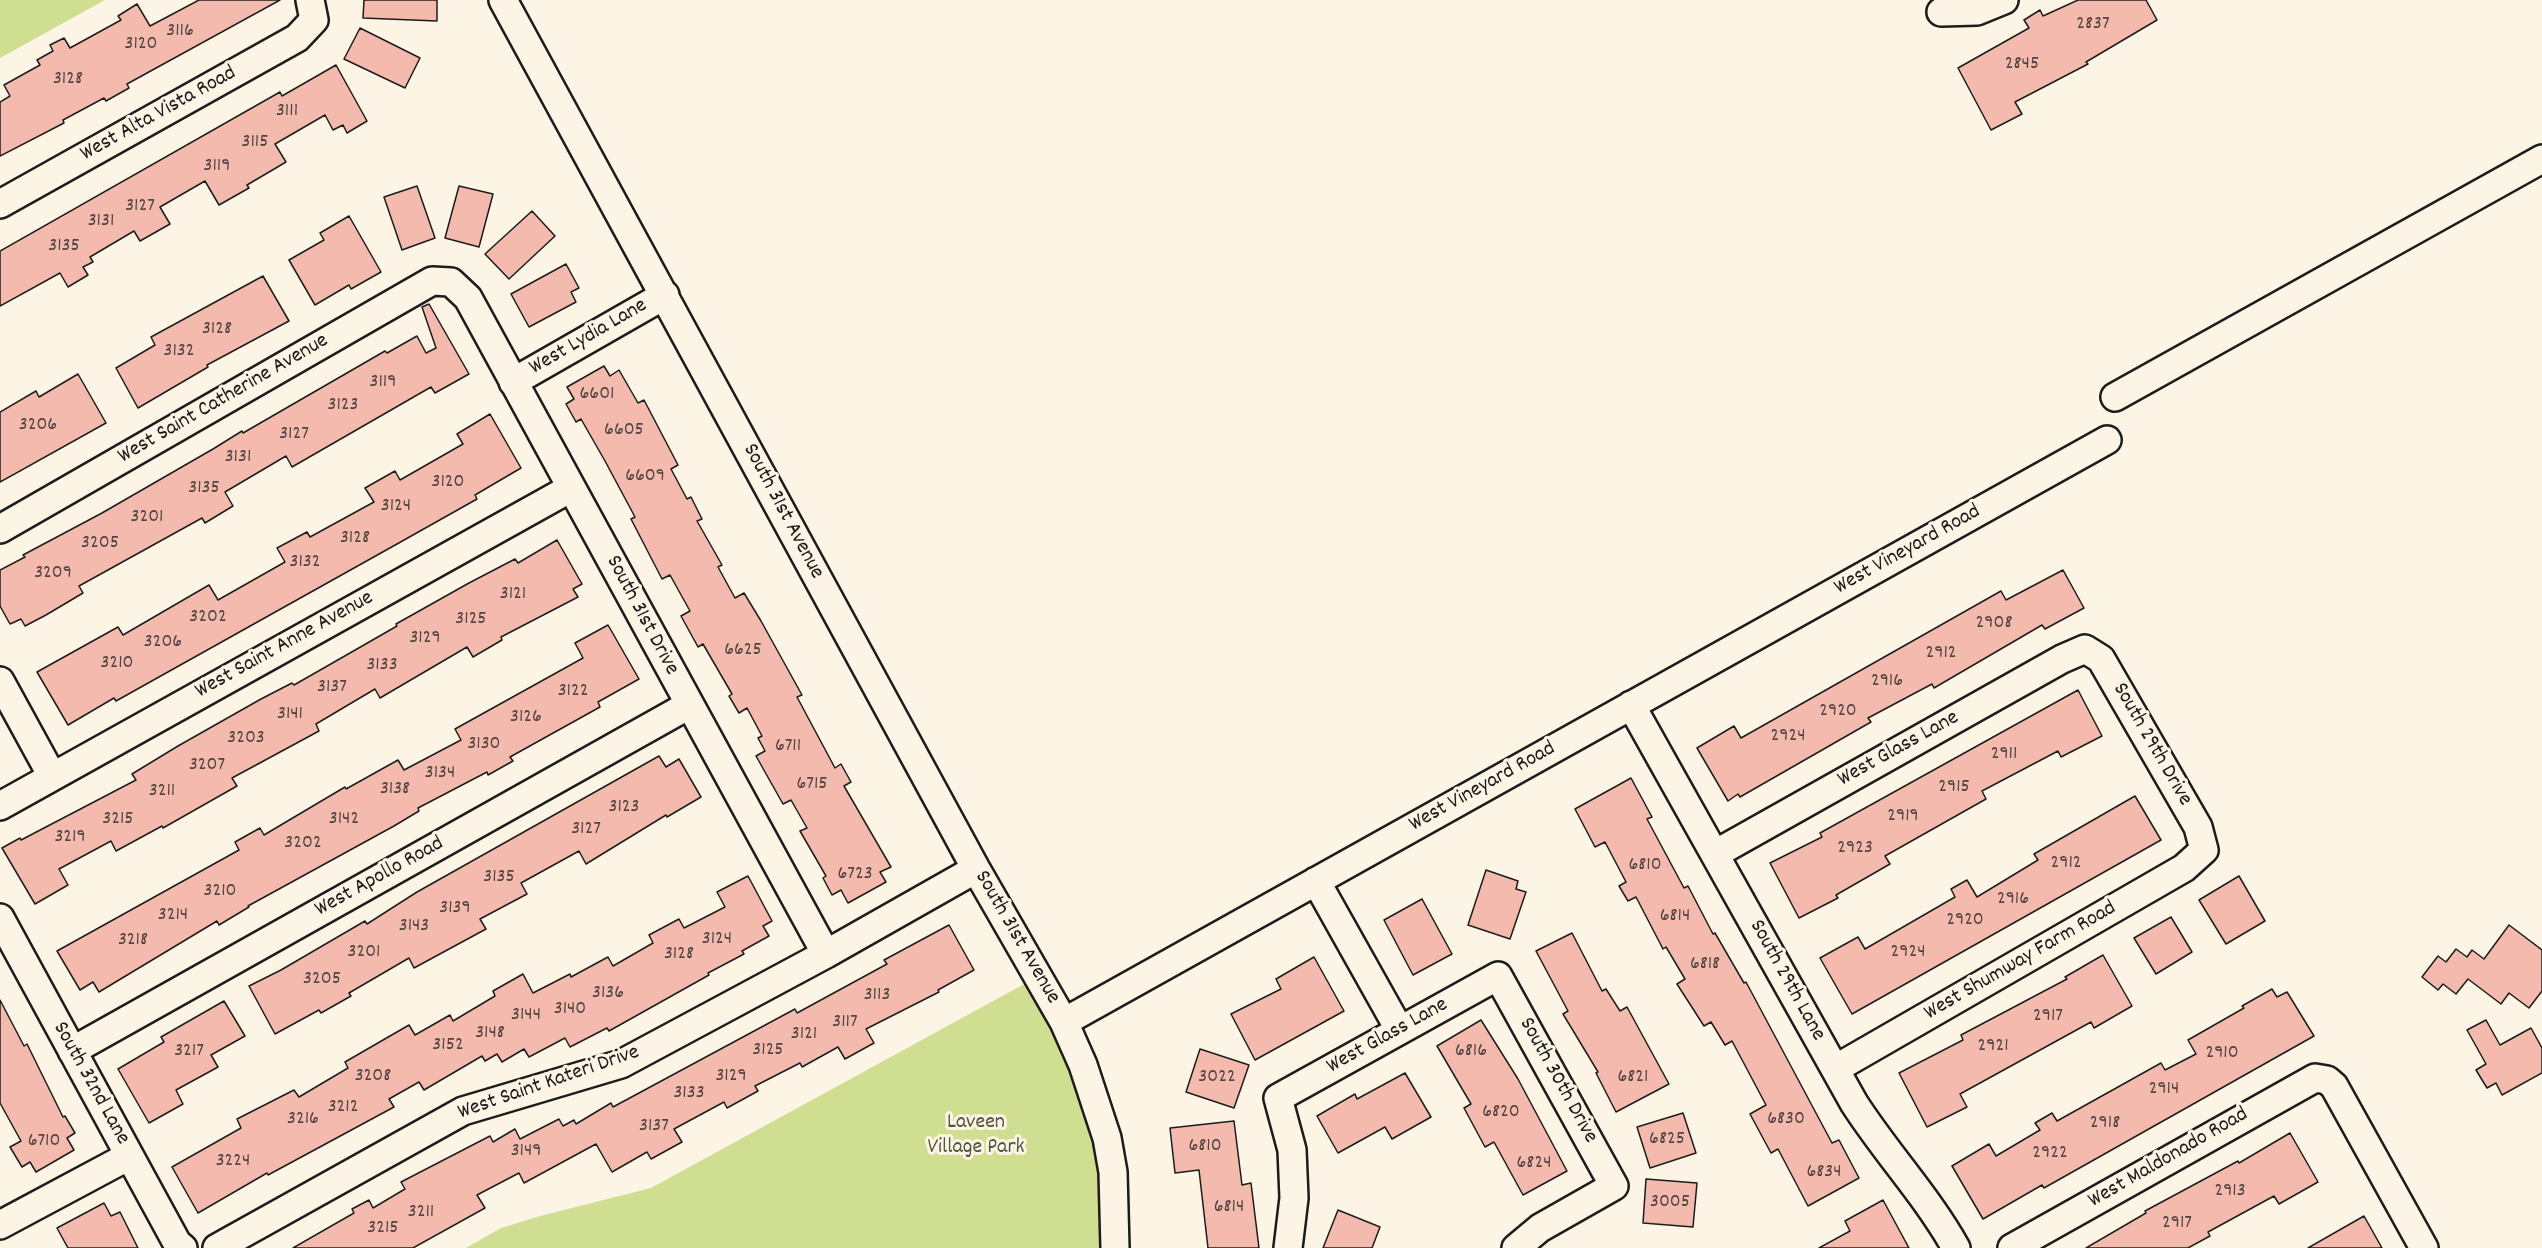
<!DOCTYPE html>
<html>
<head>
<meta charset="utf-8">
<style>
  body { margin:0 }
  canvas { display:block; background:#fcf5e5 }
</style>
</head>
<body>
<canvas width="2542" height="1248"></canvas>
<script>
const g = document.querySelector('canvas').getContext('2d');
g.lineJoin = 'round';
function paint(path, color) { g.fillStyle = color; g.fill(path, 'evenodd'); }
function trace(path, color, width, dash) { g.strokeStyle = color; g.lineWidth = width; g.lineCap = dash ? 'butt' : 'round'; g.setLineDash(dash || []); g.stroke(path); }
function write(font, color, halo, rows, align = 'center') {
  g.font = font + ' Dekko,sans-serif'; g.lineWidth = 6; g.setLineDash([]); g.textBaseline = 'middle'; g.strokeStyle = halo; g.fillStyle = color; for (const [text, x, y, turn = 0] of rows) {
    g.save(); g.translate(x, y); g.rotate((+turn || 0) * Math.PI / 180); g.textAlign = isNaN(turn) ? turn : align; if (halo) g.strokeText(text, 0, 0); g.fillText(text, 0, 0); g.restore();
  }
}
const green = new Path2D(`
  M0,0H105L0,58Z
  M1026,983C1044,1018 1064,1053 1078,1090C1096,1139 1103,1196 1099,1248H466L501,1228L540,1216L651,1188Z`);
const building = new Path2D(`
  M199,0H280L127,84L129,88L106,101L104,98L63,120L64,123L0,156V102L10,96L4,85L40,65L37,60L53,51L50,45L64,38L70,48L121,20L118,16L137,4L150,26Z
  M364,0H437V21L363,18Z
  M2078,0H2146L2157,20L2086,62L2088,64L2015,102L2022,114L1991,130L1958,68L2029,28L2024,20L2040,10L2043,16Z
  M360,28L420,58L405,88L344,59Z
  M336,65L367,121L347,133L343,125L333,130L325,115L275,144L286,162L247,185L249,188L219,205L205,181L160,207L170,224L140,241L134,231L90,257L93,262L83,267L88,275L68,287L60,273L0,306V251L280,92L282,96Z
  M417,186L435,238L402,250L384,197Z
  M459,186L493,194L479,247L445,238Z
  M532,211L555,236L509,279L485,254Z
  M349,216L381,272L351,289L349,285L315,305L289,260L324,240L320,233Z
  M566,264L579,288L571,292L576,302L529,327L511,294Z
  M263,276L289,321L207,365L208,367L138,408L116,368L155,345L151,337Z
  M429,304L469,374L435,393L431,387L292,467L286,456L225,492L233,506L205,523L202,518L79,586L83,593L46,615L25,626L21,619L10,624L0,606V570L25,557L23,555L102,513L213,449L242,431L243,433L385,351L387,353L417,336L426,353L436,348L422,307Z
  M604,366L610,376L619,370L638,403L644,400L678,465L671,469L687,499L691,497L702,519L697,521L722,565L718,567L735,598L744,593L761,621L802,695L797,697L835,768L841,764L851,782L844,786L891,867L880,872L886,882L848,903L841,890L832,895L823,878L826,876L800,831L807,828L791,800L783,804L756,756L765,751L758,738L762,736L747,708L739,713L729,696L732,694L703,644L698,647L681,616L690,611L670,575L662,579L631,519L635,517L605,461L581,419L576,422L566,404L574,399L567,387Z
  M78,374L106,423L0,482V412L36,391L39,397Z
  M490,414L521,468L475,495L477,499L397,544L116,701L114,698L68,725L37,672L118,627L123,635L209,585L218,600L285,562L277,548L307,532L310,537L374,502L365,488L395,471L400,480L463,444L457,434Z
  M557,540L582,584L573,589L578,597L501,637L502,640L473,657L467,647L380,698L375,689L316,724L319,731L232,778L237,786L163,828L162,826L116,851L111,841L59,869L68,885L35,904L2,848L20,838L21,840L136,780L132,774L178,746L261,699L292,683L294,685L336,661L397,626L396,624L469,583L515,559L518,563Z
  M2063,570L2084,608L2045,629L2042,625L1934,688L1932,684L1868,718L1871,722L1740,797L1738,794L1728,801L1697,748L1734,726L1741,738L2001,591L2006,600Z
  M608,625L639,679L598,702L600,707L510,757L513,761L488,775L487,772L418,808L419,811L394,826L248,906L249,907L219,925L217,921L99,992L93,982L80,990L57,951L239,850L235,842L260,828L264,835L345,787L346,789L398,760L404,770L461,740L455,729L583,658L575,643Z
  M2078,690L2102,736L2061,757L2058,751L1982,791L1986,799L1885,856L1890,864L1836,895L1838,898L1799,918L1770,863L1822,837L1820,833Z
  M659,756L666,767L679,759L701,797L667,817L666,815L586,864L579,851L521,883L527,894L480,919L486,929L414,968L409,958L349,993L351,996L321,1013L319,1010L275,1034L249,986L281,970L365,921L367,924L417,892Z
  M1631,778L1652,817L1647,819L1684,888L1688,886L1713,934L1715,933L1744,983L1746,982L1832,1143L1839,1140L1859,1178L1808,1206L1778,1149L1771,1153L1750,1114L1766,1105L1732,1041L1725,1045L1711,1022L1704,1026L1677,984L1685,979L1666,947L1663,949L1636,897L1628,901L1619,886L1626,882L1605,842L1595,847L1575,809Z
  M2135,796L2161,840L1852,1014L1820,958L1858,937L1865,949L1955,897L1951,889L1967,880L1977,897L2038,860L2034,854Z
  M1486,870L1518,881L1516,889L1526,892L1510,939L1468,925Z
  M748,876L772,921L763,926L769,936L742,951L744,954L708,973L709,975L609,1031L607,1028L570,1047L565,1038L529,1057L524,1049L502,1062L497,1054L485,1061L482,1056L424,1090L419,1082L389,1099L394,1107L268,1175L267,1173L198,1213L172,1167L241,1128L237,1119L294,1090L299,1097L348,1068L345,1062L409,1025L415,1035L450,1015L453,1021L495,996L493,991L523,974L533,993L570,974L571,977L608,957L613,966L653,943L649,935L679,919L684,928L725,907L717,892Z
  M2239,876L2265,921L2226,944L2199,900Z
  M1422,899L1452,954L1413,975L1384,920Z
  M2171,917L2192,952L2156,974L2134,938Z
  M949,925L974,970L938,990L939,992L866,1029L874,1043L845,1059L838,1047L802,1067L800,1063L755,1086L758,1091L727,1108L724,1102L674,1129L682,1142L651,1159L647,1152L612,1172L596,1144L524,1183L519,1173L477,1195L485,1208L413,1248H293L354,1213L352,1209L369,1200L373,1208L405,1189L401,1182L490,1136L493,1142L515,1129L520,1139L559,1119L563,1126L574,1120L576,1124L611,1103L613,1107L795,1009L797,1013L887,964L884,960Z
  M2509,925L2542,950V991L2529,1008L2509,993L2501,1004L2468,979L2456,994L2443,984L2438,990L2422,977L2438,956L2446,962L2456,949L2467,957L2472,950L2484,959Z
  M1572,933L1602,991L1606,989L1620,1011L1627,1007L1669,1084L1616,1112L1596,1073L1598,1072L1563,1014L1568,1011L1536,951Z
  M2103,955L2132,1006L2094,1028L2091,1022L1960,1094L1967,1107L1927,1127L1899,1073L1963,1040L1961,1035L2067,979L2065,977Z
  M1314,957L1344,1011L1255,1060L1231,1014L1281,989L1276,979Z
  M2272,989L2277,997L2287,992L2314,1036L2044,1188L2042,1185L1983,1219L1952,1166L1989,1144L1996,1156L2040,1130L2035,1123L2052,1113L2057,1121L2161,1063L2165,1070L2196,1054L2188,1040L2244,1008L2242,1006Z
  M0,1000L24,1046L27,1044L63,1117L65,1116L75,1133L67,1138L74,1150L36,1172L30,1162L22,1167L10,1147L21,1141L0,1103Z
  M224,1001L245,1036L211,1055L218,1067L176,1090L183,1104L149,1123L118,1069L164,1042L161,1037Z
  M1481,1020L1518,1079L1567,1171L1523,1195L1494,1142L1485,1147L1464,1108L1471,1104L1437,1046Z
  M2486,1020L2500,1045L2531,1028L2542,1048V1073L2502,1095L2496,1083L2487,1088L2476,1070L2486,1064L2467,1030Z
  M1200,1049L1249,1065L1234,1108L1186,1092Z
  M1405,1073L1431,1117L1392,1139L1385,1127L1338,1153L1317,1116L1355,1094L1357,1099Z
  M1683,1113L1696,1153L1650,1168L1637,1127Z
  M1234,1121L1242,1185L1251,1183L1259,1248H1208L1199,1170L1175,1173L1170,1128Z
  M2290,1133L2318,1182L2279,1204L2274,1196L2208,1232L2210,1236L2188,1248H2086L2146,1213L2145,1211L2238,1161L2239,1163Z
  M1646,1179L1697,1183L1693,1227L1643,1223Z
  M1883,1200L1909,1248H1819L1850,1231L1845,1221Z
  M104,1203L111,1216L120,1212L138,1248H68L57,1228Z
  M1338,1210L1380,1227L1372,1248H1323Z
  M2364,1216L2382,1248H2308Z`);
const minor = new Path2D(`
  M503,0L976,869L1064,1022L1083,1065L1107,1138L1113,1172L1115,1248
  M1941,12L1977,11L2004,0
  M0,204L297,38L314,20L310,0
  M513,382L665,295
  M2115,397L2542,159
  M0,529L432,281L451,282L468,298L826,954
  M0,681L52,776
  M1631,705L1854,1103C1886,1153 1927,1196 1956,1248
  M0,806L571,488
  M1715,854L2062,659L2085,649L2101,659L2198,827L2204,850L2184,868L1835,1069
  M1316,881L1399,1029
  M0,918L177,1243L183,1248
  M1064,1022L2107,440
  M72,1051L689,705
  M0,1225L129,1156
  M217,1248L463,1111L621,1064L826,954L976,869
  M1288,1248L1294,1198L1292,1150L1278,1098L1498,976L1614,1186L1540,1228L1516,1248
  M2012,1248L2315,1078L2327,1080L2334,1086L2424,1248`);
const numberNames = [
  ["2837",2093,25],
  ["3116",180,32],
  ["3120",141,45],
  ["2845",2022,65],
  ["3128",68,80],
  ["3111",287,112],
  ["3115",255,143],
  ["3119",217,167],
  ["3127",140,207],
  ["3131",101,222],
  ["3135",64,247],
  ["3128",217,330],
  ["3132",179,352],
  ["3119",383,383],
  ["6601",597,395],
  ["3123",343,406],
  ["3206",38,426],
  ["6605",624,431],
  ["3127",294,435],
  ["3131",238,458],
  ["6609",645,477],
  ["3120",448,483],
  ["3135",204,489],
  ["3124",396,507],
  ["3201",147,518],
  ["3128",355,539],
  ["3205",100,544],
  ["3132",305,563],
  ["3209",53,574],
  ["3121",513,595],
  ["3202",208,618],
  ["3125",471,620],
  ["2908",1994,624],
  ["3129",425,639],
  ["3206",163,643],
  ["6625",743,651],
  ["2912",1941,654],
  ["3210",117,664],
  ["3133",382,666],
  ["2916",1887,682],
  ["3137",332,688],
  ["3122",573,692],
  ["2920",1838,712],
  ["3141",290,715],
  ["3126",526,718],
  ["2924",1788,737],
  ["3203",246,739],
  ["3130",484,745],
  ["6711",788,747],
  ["2911",2004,755],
  ["3207",207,766],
  ["3134",440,774],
  ["6715",812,785],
  ["2915",1954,788],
  ["3138",395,790],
  ["3211",162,792],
  ["3123",624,808],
  ["2919",1903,817],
  ["3215",118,820],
  ["3142",344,820],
  ["3127",586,830],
  ["3219",70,838],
  ["3202",303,844],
  ["2923",1855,849],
  ["2912",2066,864],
  ["6810",1645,866],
  ["6723",855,875],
  ["3135",499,878],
  ["3210",220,892],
  ["2916",2013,900],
  ["3139",455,909],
  ["3214",173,916],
  ["6814",1675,917],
  ["2920",1965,921],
  ["3143",414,927],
  ["3124",717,940],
  ["3218",133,941],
  ["3201",364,953],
  ["2924",1908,953],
  ["3128",679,955],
  ["6818",1705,965],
  ["3205",322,980],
  ["3136",608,994],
  ["3113",877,996],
  ["3140",570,1010],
  ["3144",526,1016],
  ["2917",2048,1017],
  ["3117",845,1023],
  ["3148",490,1034],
  ["3121",804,1035],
  ["3152",448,1046],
  ["2921",1993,1047],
  ["3125",768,1051],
  ["3217",189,1052],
  ["6816",1471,1052],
  ["2910",2222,1054],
  ["3208",373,1077],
  ["3129",731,1077],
  ["3022",1217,1078],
  ["6821",1633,1078],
  ["2914",2164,1090],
  ["3133",689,1094],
  ["3212",343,1108],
  ["6820",1501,1113],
  ["3216",303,1120],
  ["6830",1786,1120],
  ["2918",2105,1124],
  ["3137",654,1127],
  ["6825",1667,1140],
  ["6710",44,1142],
  ["6810",1205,1147],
  ["3149",526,1152],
  ["2922",2050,1154],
  ["3224",233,1162],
  ["6824",1534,1164],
  ["6834",1824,1173],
  ["2913",2230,1192],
  ["3005",1670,1203],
  ["6814",1229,1208],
  ["3211",421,1213],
  ["2917",2177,1224],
  ["3215",383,1229]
];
const streetNames = [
  ["West Alta Vista Road",159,115,-29],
  ["West Lydia Lane",589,338,-30],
  ["West Saint Catherine Avenue",224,400,-30],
  ["South 31st Avenue",782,512,62],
  ["West Vineyard Road",1908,551,-29],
  ["South 31st Drive",641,616,62],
  ["West Saint Anne Avenue",285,646,-29],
  ["South 29th Drive",2151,745,60],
  ["West Glass Lane",1899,750,-29],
  ["West Vineyard Road",1483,788,-29],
  ["West Apollo Road",380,878,-29],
  ["South 31st Avenue",1016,938,60],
  ["West Shumway Farm Road",2021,962,-30],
  ["South 29th Lane",1786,981,61],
  ["West Glass Lane",1388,1037,-29],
  ["South 30th Drive",1557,1081,61],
  ["South 32nd Lane",90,1084,61],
  ["West Saint Kateri Drive",549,1084,-19],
  ["West Maldonado Road",2169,1159,-30]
];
const parkNames = [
  ["Laveen",976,1124],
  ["Village Park",976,1149]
];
paint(green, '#d0de91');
paint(building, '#f4baae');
trace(building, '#1c1c1c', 1.5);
trace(minor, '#1c1c1c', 32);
trace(minor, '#fcf5e5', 27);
write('20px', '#524440', null, numberNames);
write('22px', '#1c1c1c', '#fcf5e5', streetNames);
write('22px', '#52563f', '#fcf5e5', parkNames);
</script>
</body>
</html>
